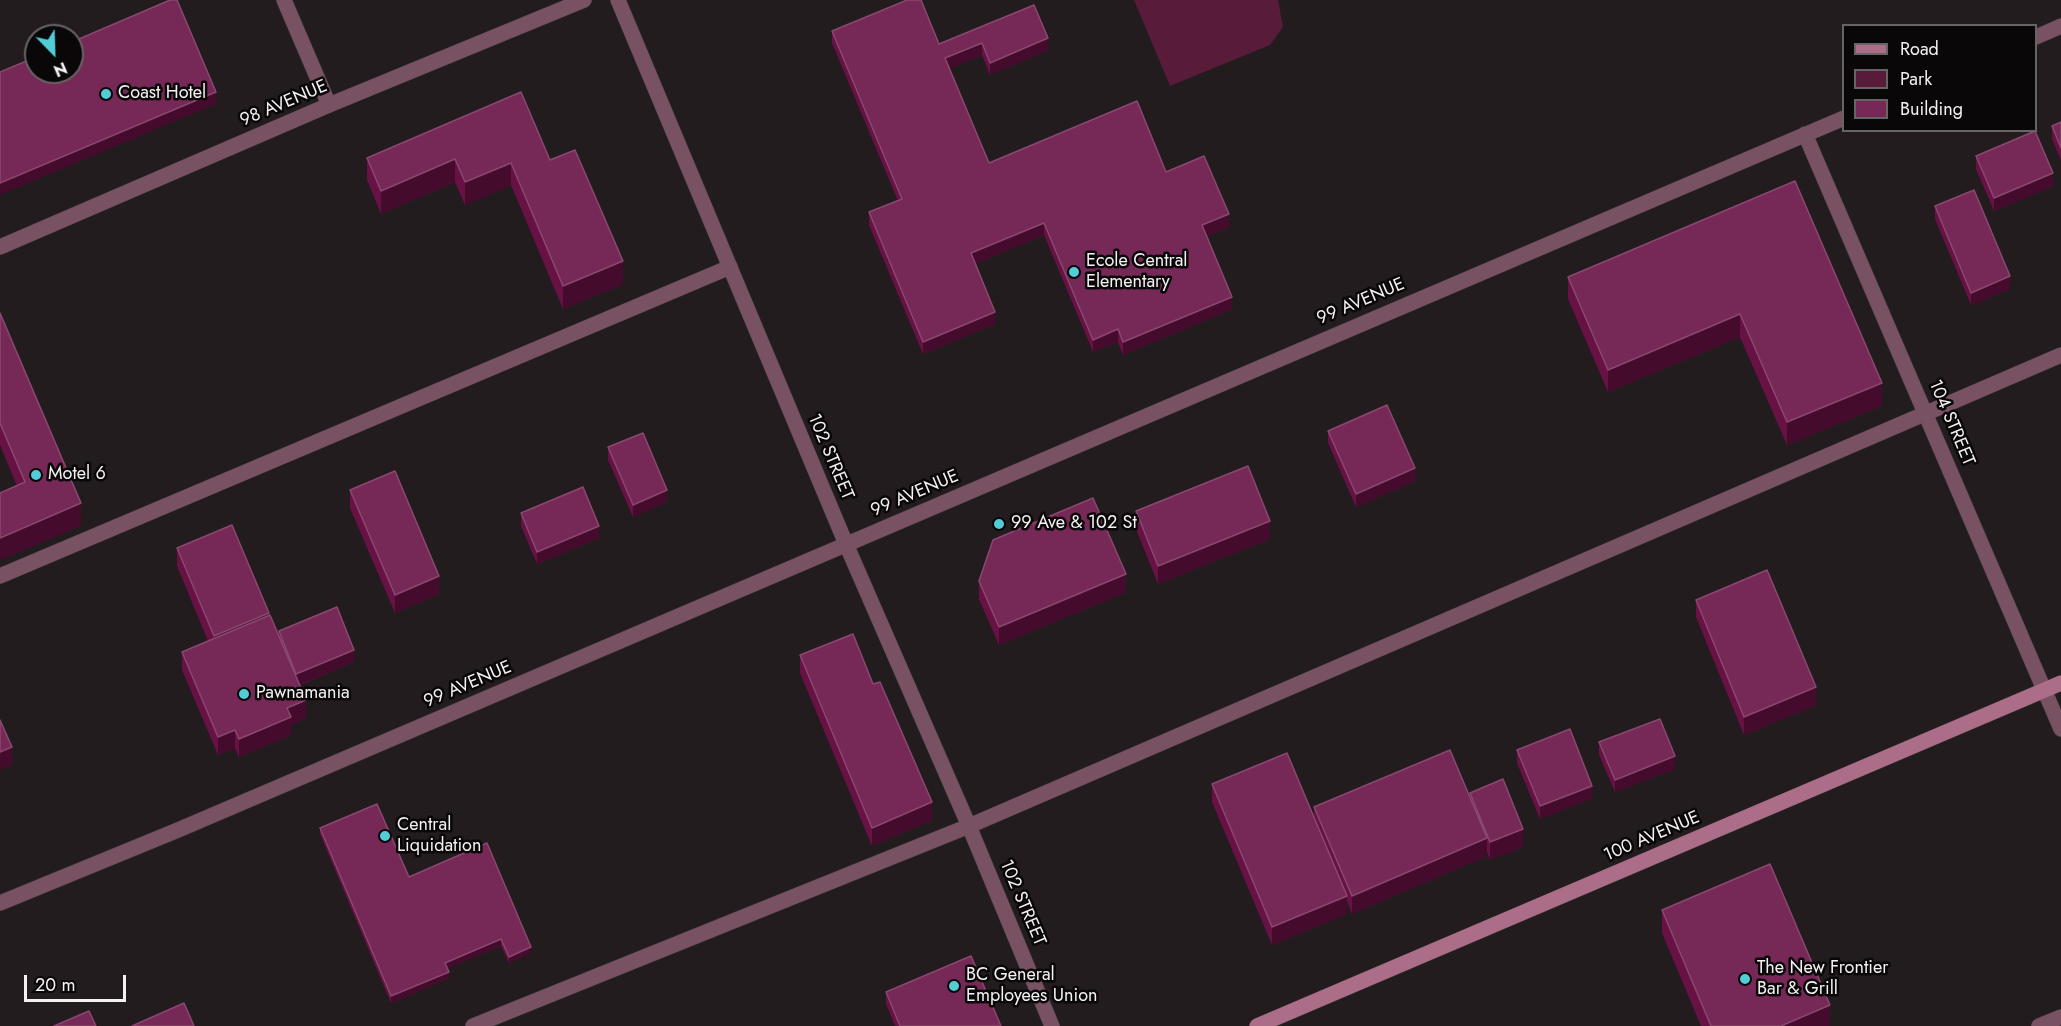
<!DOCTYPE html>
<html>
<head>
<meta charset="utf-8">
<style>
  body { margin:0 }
  #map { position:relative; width:2061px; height:1026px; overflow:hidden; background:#221c1e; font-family:Jost,sans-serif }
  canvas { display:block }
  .legend { position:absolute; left:1842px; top:24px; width:195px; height:108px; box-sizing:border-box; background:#090708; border:2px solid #676466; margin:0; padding:8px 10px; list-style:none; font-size:18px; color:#f5f0f2 }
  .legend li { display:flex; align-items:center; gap:12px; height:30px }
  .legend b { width:30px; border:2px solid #676466 }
  .north { position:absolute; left:24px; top:24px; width:60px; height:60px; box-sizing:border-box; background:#090708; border:2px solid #676466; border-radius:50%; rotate:157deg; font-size:16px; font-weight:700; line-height:24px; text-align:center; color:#f5f0f2 }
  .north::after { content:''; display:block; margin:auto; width:21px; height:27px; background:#52ccd5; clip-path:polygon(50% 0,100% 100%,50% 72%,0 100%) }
  .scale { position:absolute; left:24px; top:975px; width:102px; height:27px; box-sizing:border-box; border:3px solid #f5f0f2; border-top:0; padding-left:8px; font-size:18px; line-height:21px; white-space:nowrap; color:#f5f0f2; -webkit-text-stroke:4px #090708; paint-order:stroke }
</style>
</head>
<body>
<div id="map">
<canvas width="2061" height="1026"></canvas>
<ul class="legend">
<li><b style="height:8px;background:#ac6d88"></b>Road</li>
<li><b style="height:16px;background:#581b3a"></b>Park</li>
<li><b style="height:16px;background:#762957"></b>Building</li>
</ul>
<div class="north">N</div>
<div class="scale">20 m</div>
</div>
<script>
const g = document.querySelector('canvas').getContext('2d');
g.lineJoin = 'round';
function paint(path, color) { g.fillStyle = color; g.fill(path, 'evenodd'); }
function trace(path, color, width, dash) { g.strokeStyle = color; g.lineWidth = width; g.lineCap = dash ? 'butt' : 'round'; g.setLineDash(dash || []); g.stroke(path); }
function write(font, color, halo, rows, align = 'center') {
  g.font = font + ' Jost,sans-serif'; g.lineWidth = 5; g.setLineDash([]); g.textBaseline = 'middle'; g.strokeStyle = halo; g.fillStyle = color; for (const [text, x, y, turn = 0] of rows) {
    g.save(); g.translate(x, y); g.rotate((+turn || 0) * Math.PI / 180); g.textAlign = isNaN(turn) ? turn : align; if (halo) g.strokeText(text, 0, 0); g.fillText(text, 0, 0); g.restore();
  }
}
const green = new Path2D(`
  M1134,0H1278L1283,27L1270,45L1170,86Z`);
const service = new Path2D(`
  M284,0L329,105
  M0,576L730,267
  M473,1026L969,826L2061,355
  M2039,1026L2061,1017`);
const minor = new Path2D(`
  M618,0L846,544L969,826L1052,1026
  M2036,37L2061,26
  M1805,134L2061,729
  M0,247L329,105L584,0
  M0,903L178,830L1844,118`);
const secondary = new Path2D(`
  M1257,1026L2061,683`);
const wall = new Path2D(`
  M1034,5L1048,50L990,75L982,55L949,68L989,163L1166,172L1229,227L1207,236L1232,309L1123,355L1118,342L1093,352L1044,235L975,264L995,324L923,354L869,225V212L898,201L832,43V31L939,44Z
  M2061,122V160L2052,139V126Z
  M1976,156L2053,186L1994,211L1976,169Z
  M367,158L550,160L623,284L563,309L511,185L465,205L455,182L381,214L367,180Z
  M1795,181L1882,406L1787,445L1740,337L1608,392L1568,299V277Z
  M1935,206L2010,289L1971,305L1935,219Z
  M0,313L81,526L17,486L0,445Z
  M1328,431L1415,481L1356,507L1328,443Z
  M608,447L667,502L633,517L608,460Z
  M350,490L439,594L395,613L350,508Z
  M1136,511L1270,539L1158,584L1136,529Z
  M521,513L599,538L537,564L521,526Z
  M177,548L269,615L279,635V631L354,662L300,685L306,718L291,725V735L239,757L235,748L218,755L182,670V652L208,641L177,566Z
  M979,581L1126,592L999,645L979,599Z
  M1696,600L1816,705L1744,735L1696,617Z
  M800,655L873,684L932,820L872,846L800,673Z
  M1599,742L1675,769L1615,792L1599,755Z
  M1517,750L1592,798L1540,819L1517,763Z
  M1212,784L1314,819V807L1470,798V793L1523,847L1490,860L1487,852V856L1352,914L1347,901V914L1272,945L1212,802Z
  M320,828L409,877L531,953L509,963L501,946L447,968L449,978L391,1003L320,834Z
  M1662,910L1830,1026H1701L1662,933Z
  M886,992L1001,1026H895L886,1004Z`);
const shadedWall = new Path2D(`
  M1048,38V50L990,75V63Z
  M982,43V55L945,70V58Z
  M216,92V104L0,195V183Z
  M455,159V182L381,214V191Z
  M511,163V185L465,205V182Z
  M2053,173V186L1994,211V198Z
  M1229,214V227L1202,238V225Z
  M1044,223V235L971,266V253Z
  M623,261V284L563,309V286Z
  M2010,276V289L1971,305V293Z
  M1232,297V309L1123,355V342Z
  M995,312V324L923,354V342Z
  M1740,314V337L1608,392V370Z
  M1118,329V342L1093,352V340Z
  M1882,383V406L1787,445V422Z
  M1415,468V481L1356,507V494Z
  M667,490V502L633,517V505Z
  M81,503V526L0,560V538Z
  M1270,521V539L1158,584V566Z
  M599,526V538L537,564V552Z
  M1126,574V592L999,645V627Z
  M439,576V594L395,613V595Z
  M269,613V631L214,654V636Z
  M354,650V662L296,686V674Z
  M1816,687V705L1744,735V717Z
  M306,700V718L291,725V735L239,757V739L287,708Z
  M235,730V748L218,755V737Z
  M12,747V765L0,770V752Z
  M1675,756V769L1615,792V780Z
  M1592,786V798L1540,819V806Z
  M932,802V820L872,846V828Z
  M1523,829V847L1490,860V842Z
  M1487,838V856L1352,914V896Z
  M1347,896V914L1272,945V927Z
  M501,939V946L445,969V963Z
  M531,947V953L509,963V957Z
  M449,972V978L391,1003V996Z
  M1830,1005V1026H1781Z`);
const building = new Path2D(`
  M170,0H177L216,92L0,183V72L36,57V72H72V42Z
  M907,0H921L939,44L1034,5L1048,38L990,63L982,43L945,58L989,163L1137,101L1166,172L1204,156L1229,214L1202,225L1232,297L1123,342L1118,329L1093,340L1044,223L971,253L995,312L923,342L869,212L902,199L832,31Z
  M521,92L550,160L575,150L623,261L563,286L511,163L465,182L455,159L381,191L367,158Z
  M2061,122V148L2052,126Z
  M2035,131L2053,173L1994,198L1976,156Z
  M1795,181L1882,383L1787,422L1740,314L1608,370L1568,277Z
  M1974,190L2010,276L1971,293L1935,206Z
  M0,313L81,503L0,538V493L25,482L0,423Z
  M1387,405L1415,468L1356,494L1328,431Z
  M643,433L667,490L633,505L608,447Z
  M1248,466L1270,521L1158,566L1136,511Z
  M395,471L439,576L395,595L350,490Z
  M583,487L599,526L537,552L521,513Z
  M1093,498L1126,574L999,627L979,581L993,540Z
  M232,525L269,613L214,636L177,548Z
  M1767,570L1816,687L1744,717L1696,600Z
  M337,607L354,650L296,674L279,631Z
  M270,615L306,700L287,708L291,717L239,739L235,730L218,737L182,652Z
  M853,634L873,684L880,682L932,802L872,828L800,655Z
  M1660,719L1675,756L1615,780L1599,742Z
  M0,720L12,747L0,752Z
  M1570,729L1592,786L1540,806L1517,750Z
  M1450,750L1487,838L1352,896L1314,807Z
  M1287,753L1347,896L1272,927L1212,784Z
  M1503,779L1523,829L1490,842L1470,793Z
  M377,804L409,877L487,843L531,947L509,957L501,939L445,963L449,972L391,996L320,828Z
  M1770,864L1830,1005L1781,1026H1711L1662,910Z
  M971,956L1001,1026H900L886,992Z
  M184,1003L194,1026H132Z
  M89,1011L96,1026H54Z`);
const markers = [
  [106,94,6,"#52ccd5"],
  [1074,272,6,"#52ccd5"],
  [36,475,6,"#52ccd5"],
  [999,524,6,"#52ccd5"],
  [244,694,6,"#52ccd5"],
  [385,836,6,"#52ccd5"],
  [1745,979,6,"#52ccd5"],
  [954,986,6,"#52ccd5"]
];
const poiNames = [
  ["Coast Hotel",118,94],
  ["Ecole Central",1086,262],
  ["Elementary",1086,283],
  ["Motel 6",48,475],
  ["99 Ave & 102 St",1011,524],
  ["Pawnamania",256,694],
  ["Central",397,826],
  ["Liquidation",397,847],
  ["The New Frontier",1757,969],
  ["Bar & Grill",1757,990],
  ["BC General",966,976],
  ["Employees Union",966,997]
];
const streetNames = [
  ["98 AVENUE",284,104,-23],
  ["99 AVENUE",1361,302,-23],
  ["104 STREET",1951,423,67],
  ["102 STREET",830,457,67],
  ["99 AVENUE",915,494,-23],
  ["99 AVENUE",468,685,-23],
  ["100 AVENUE",1652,837,-23],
  ["102 STREET",1022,903,67]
];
paint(green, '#581b3a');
trace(service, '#403a3c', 16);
trace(minor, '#403a3c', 16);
trace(secondary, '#403a3c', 16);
trace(service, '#785162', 15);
trace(minor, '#785162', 15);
trace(secondary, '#ac6d88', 15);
paint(wall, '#671144');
paint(shadedWall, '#450b2d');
paint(building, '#762957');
trace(building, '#8a486f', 1.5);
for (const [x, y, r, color] of markers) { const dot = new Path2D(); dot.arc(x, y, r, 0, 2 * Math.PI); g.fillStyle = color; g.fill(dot); trace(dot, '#090708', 2); }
write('18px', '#f5f0f2', '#090708', poiNames, 'left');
write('18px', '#f5f0f2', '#090708', streetNames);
</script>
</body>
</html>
